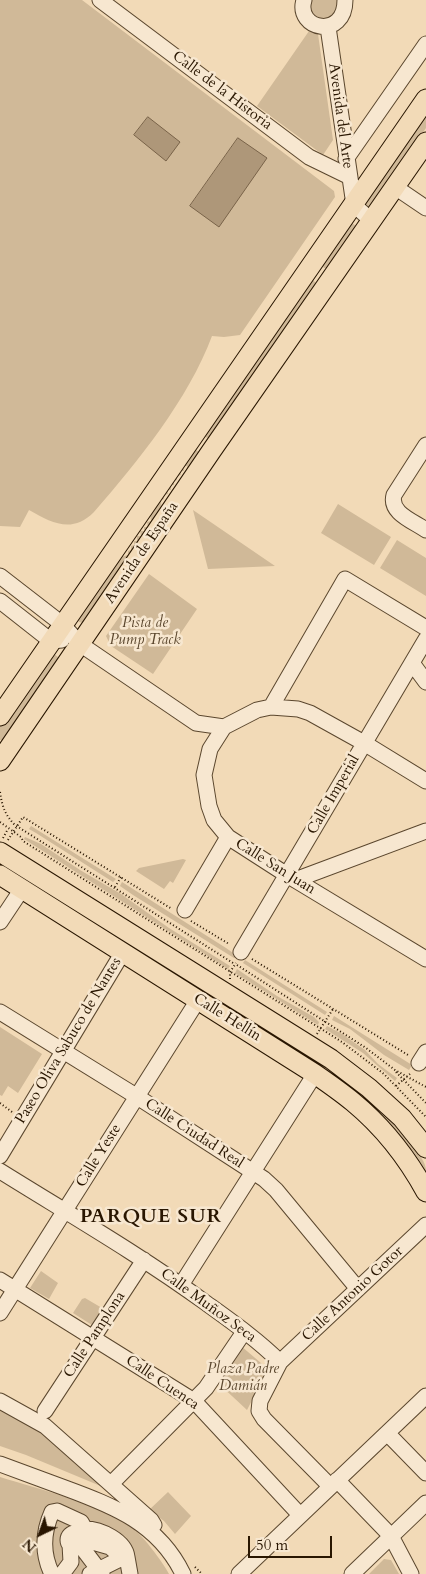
<!DOCTYPE html>
<html>
<head>
<meta charset="utf-8">
<style>
  body { margin:0 }
  #map { position:relative; width:426px; height:1574px; overflow:hidden; background:#f2dab7; font-family:Cardo,serif }
  canvas { display:block }
  .north { position:absolute; left:15px; top:1509px; width:50px; height:50px; -webkit-text-stroke:4px #f7e7d0; paint-order:stroke; rotate:222deg; font-size:14px; font-weight:700; line-height:20px; text-align:center; color:#291601 }
  .north::after { content:''; display:block; margin:auto; width:18px; height:22px; background:#291601; clip-path:polygon(50% 0,100% 100%,50% 72%,0 100%) }
  .scale { position:absolute; left:248px; top:1536px; width:84px; height:22px; box-sizing:border-box; border:2px solid #291601; border-top:0; padding-left:6px; font-size:15px; line-height:18px; white-space:nowrap; color:#291601; -webkit-text-stroke:4px #f7e7d0; paint-order:stroke }
</style>
</head>
<body>
<div id="map">
<canvas width="426" height="1574"></canvas>
<div class="north">N</div>
<div class="scale">50 m</div>
</div>
<script>
const g = document.querySelector('canvas').getContext('2d');
g.lineJoin = 'round';
function paint(path, color) { g.fillStyle = color; g.fill(path, 'evenodd'); }
function trace(path, color, width, dash) { g.strokeStyle = color; g.lineWidth = width; g.lineCap = dash ? 'butt' : 'round'; g.setLineDash(dash || []); g.stroke(path); }
function write(font, color, halo, rows, align = 'center') {
  g.font = font + ' Cardo,serif'; g.lineWidth = 5; g.setLineDash([]); g.textBaseline = 'middle'; g.strokeStyle = halo; g.fillStyle = color; for (const [text, x, y, turn = 0] of rows) {
    g.save(); g.translate(x, y); g.rotate((+turn || 0) * Math.PI / 180); g.textAlign = isNaN(turn) ? turn : align; if (halo) g.strokeText(text, 0, 0); g.fillText(text, 0, 0); g.restore();
  }
}
const green = new Path2D(`
  M0,0H82L334,191L335,197L240,335L224,337L212,336C188,400 138,461 94,512C72,534 52,523 29,510L20,527L0,526Z
  M310,0H338L339,5L332,19L320,20L310,11Z
  M309,31L318,34L333,140L323,155L257,106Z
  M426,109V128L371,207L367,209L363,202Z
  M352,223L356,226L329,268H324L321,263Z
  M312,279L317,284L211,439L205,437L204,434Z
  M195,449L200,453L188,475L187,466H183L184,471H180L181,475L177,476V480L174,481V485H171V490H167L168,494L163,495L164,499L161,500L162,514L84,623L79,622L77,619L114,559L128,555V551L131,550V546L134,545V541H137V536H141L140,531H144V527H148L147,522L151,521L149,509Z
  M338,504L391,537L374,565L321,533Z
  M193,510L275,566L208,569Z
  M397,540L426,558V596L380,568Z
  M149,574L197,609L153,674L111,646L106,636Z
  M53,653L59,658L4,740H0V725Z
  M31,826L116,879L113,882L36,833L29,829Z
  M25,837L41,844L80,870L121,894L169,928L230,966L228,969L24,839Z
  M183,859L186,860L173,883L170,881L164,889L136,871L139,868Z
  M0,860L303,1050L301,1053L0,864Z
  M122,882L226,948L236,955L234,958L133,895L120,886Z
  M245,960L327,1012L325,1015L251,968L243,963Z
  M237,969L277,996L314,1017L319,1022L318,1025L235,973Z
  M334,1016L412,1065L409,1070L384,1055L350,1029L332,1020Z
  M327,1026L342,1034L365,1050L378,1064L397,1078L395,1081L363,1053L325,1029Z
  M0,1027L42,1054L18,1093L8,1086L2,1096L0,1095Z
  M310,1055C349,1081 386,1110 414,1148C419,1155 426,1162 426,1171C397,1124 355,1087 309,1058Z
  M41,1271L58,1283L49,1299L30,1288Z
  M85,1298L102,1308L92,1325L73,1313L82,1299Z
  M241,1346L268,1369L247,1410L218,1383Z
  M0,1405L50,1438L103,1487L26,1455L0,1446Z
  M0,1477C41,1490 95,1502 130,1526C141,1533 163,1562 169,1574H0Z
  M168,1492L191,1516L175,1534L164,1521L149,1510Z
  M384,1559L391,1560L399,1574H369Z`);
const water = new Path2D(`
  M148,117L180,142L166,161L134,135Z
  M238,138L267,158L219,227L190,206Z`);
const path = new Path2D(`
  M0,792C2,806 5,815 15,825L233,963
  M0,822L21,837L23,841L342,1042L384,1074L426,1117
  M3,838L8,829
  M8,840L23,817L172,909
  M115,887L121,877
  M191,921L229,944
  M252,959L408,1055
  M237,965L366,1048L395,1070L426,1087
  M230,979V972L236,963
  M317,1034L333,1009
  M396,1072L426,1103
  M396,1086L411,1073
  M0,1103L12,1112
  M195,1567L202,1574`);
const minor = new Path2D(`
  M100,0L309,157L348,176
  M304,0C295,30 345,40 345,0
  M328,27L354,205L372,221
  M346,159L426,44
  M395,187L426,208
  M426,445L394,495C389,513 413,521 426,530
  M0,576L62,624L80,644L196,723L224,727
  M0,601L51,641L62,640
  M412,663L426,682
  M271,707L345,579L426,628
  M426,781L364,743L310,713L298,709L271,707L257,710L224,727L210,749L204,775L209,806L214,820L228,837L287,875L426,959
  M295,880L426,831
  M185,910L228,837
  M0,922L22,889
  M241,952L426,639
  M0,1012L136,1096L264,1179L276,1190L358,1289
  M419,1063L426,1052
  M0,1156L123,952
  M0,1171C69,1214 140,1255 206,1303C231,1321 258,1340 280,1362L260,1401L259,1411L264,1419L330,1486
  M0,1280L194,1401L300,1515
  M181,1285L315,1074
  M0,1313L198,1000
  M280,1362L426,1225
  M0,1401L45,1426L151,1520L154,1525
  M45,1411L144,1260
  M387,1433L426,1473
  M0,1464C22,1472 43,1480 65,1488C114,1506 159,1524 183,1574
  M337,1480L391,1536L411,1574
  M111,1484L206,1388L244,1332
  M85,1529C101,1529 125,1541 127,1557
  M68 1540a7 7 0 1 1 14 0a7 7 0 1 1-14 0Z
  M82,1539L110,1547L117,1553
  M80,1545L102,1574
  M52,1574C42,1554 43,1532 52,1512L57,1511L81,1522L85,1529L82,1537
  M62,1574L71,1562L70,1544
  M90,1574L124,1557H127L130,1574
  M239,1574L426,1396
  M352,1574L426,1503`);
const major = new Path2D(`
  M0,716L426,99
  M0,761L212,450L426,142
  M0,852L331,1059L369,1088L402,1118L426,1148
  M0,875L315,1074C328,1083 341,1092 353,1102C382,1126 408,1159 426,1192`);
const streetNames = [
  ["Calle de la Historia",222,91,37],
  ["Avenida del Arte",340,116,82],
  ["Avenida de España",142,553,-56],
  ["Calle Imperial",334,795,-60],
  ["Calle San Juan",275,867,32],
  ["Calle Hellín",227,1018,32],
  ["Paseo Oliva Sabuco de Nantes",69,1041,-59],
  ["Calle Ciudad Real",194,1134,33],
  ["Calle Yeste",99,1156,-58],
  ["Calle Antonio Gotor",353,1294,-43],
  ["Calle Muñoz Seca",208,1306,36],
  ["Calle Pamplona",95,1335,-57],
  ["Calle Cuenca",162,1383,34]
];
const parkNames = [
  ["Pista de",145,624],
  ["Pump Track",145,641],
  ["Plaza Padre",243,1370],
  ["Damián",243,1387]
];
const districtNames = [
  ["PARQUE SUR",151,1217]
];
paint(green, '#d0b998');
paint(water, '#ae9779');
trace(water, '#796349', 1);
trace(minor, '#5b472e', 17);
trace(major, '#291601', 21);
trace(path, '#291601', 2, [1, 2.5]);
trace(minor, '#f7e7d0', 15);
trace(major, '#f2dab7', 19);
write('15px', '#291601', '#f7e7d0', streetNames);
write('italic 15px', '#5b472e', '#f7e7d0', parkNames);
g.letterSpacing = '1px';
write('bold 20px', '#291601', '#f7e7d0', districtNames);
g.letterSpacing = '0px';
</script>
</body>
</html>
